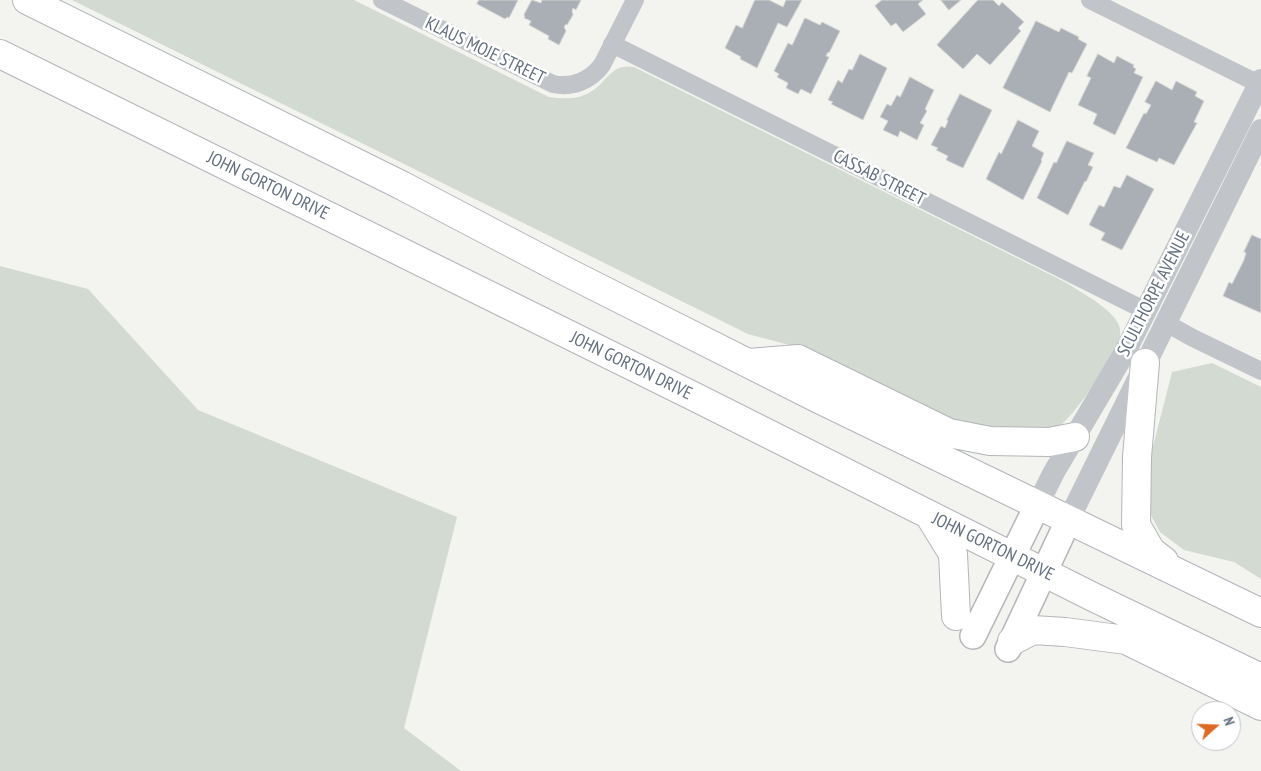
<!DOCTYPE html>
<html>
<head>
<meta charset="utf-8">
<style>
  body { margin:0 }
  #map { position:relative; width:1261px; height:771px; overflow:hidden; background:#f3f4ef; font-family:"PT Sans Narrow",sans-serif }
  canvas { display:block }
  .north { position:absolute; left:1191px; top:701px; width:50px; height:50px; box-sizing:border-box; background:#fff; border:1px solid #c1c5cc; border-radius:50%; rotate:70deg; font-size:14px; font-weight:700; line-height:20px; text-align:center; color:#636f80 }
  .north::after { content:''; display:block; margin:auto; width:18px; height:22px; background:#de6b25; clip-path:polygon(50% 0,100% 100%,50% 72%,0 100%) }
</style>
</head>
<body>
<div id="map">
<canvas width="1261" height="771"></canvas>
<div class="north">N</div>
</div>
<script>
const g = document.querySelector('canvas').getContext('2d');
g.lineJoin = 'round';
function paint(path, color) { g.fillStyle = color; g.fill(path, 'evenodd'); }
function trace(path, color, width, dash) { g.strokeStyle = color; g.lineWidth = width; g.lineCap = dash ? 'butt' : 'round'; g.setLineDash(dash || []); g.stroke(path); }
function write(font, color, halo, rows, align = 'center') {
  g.font = font + ' "PT Sans Narrow",sans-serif'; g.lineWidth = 5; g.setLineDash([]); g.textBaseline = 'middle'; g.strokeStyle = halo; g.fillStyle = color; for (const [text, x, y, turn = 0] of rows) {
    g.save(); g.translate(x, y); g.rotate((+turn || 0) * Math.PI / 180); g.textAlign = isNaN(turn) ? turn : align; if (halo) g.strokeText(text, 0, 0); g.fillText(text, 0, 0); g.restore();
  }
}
const green = new Path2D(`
  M72,0H354L549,97C564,99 579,100 592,91C608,81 611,63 634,67L1065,282C1081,292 1109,307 1118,323C1120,327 1121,333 1120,338C1115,355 1080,407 1066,420C1062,425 1054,430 1047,431C955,439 889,387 810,353C791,344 769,340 748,334Z
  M0,266L88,289L198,410L457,517L404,728L461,771H0Z
  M1212,363L1261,387V579L1234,562L1184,550L1160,532L1148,510L1146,474L1172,372Z`);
const building = new Path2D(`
  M479,0H518L509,18L507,17L505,19L477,4Z
  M532,0L541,3L542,0H581L576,10L573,8L572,11L573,15L567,25L566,24L564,27L566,31L559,45L548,39L549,36L529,25L531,21L524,18L525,16L524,15Z
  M755,0H769L783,7L786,0H802L787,27L778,23L757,68L740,59L741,57L725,48L736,25L742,28Z
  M882,0H923L918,4L926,14L903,32L896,23L891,26L875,6Z
  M941,0H961L949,10Z
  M978,0H993L999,6L1002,2L1024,22L1018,28L1021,31L990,65L977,54L963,69L937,45Z
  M805,18L820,25L822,22L840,31L829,53L828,52L826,56L829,57L811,94L801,89L798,94L786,88L788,83L777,77L779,74L774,71L788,43L792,45Z
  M1036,21L1059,32L1061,28L1079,37L1078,39L1087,44L1072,73L1069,72L1050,112L1003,88Z
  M860,54L887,68L863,120L831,104L833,102L828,100L838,80L842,83L849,69L852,70Z
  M1098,54L1114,63L1117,56L1134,65L1133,67L1136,69L1134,73L1143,77L1115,135L1093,124L1097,114L1078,105L1091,78L1087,76Z
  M910,77L934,90L925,109L927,111L920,123L924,125L917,140L900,131L898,137L883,130L888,121L880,117L887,104L891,106L897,95L900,97Z
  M1156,81L1172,90L1176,81L1197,92L1195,96L1204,101L1194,122L1197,123L1174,165L1159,158L1157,162L1126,148L1144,113L1146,114L1151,105L1145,102Z
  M960,94L992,110L963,168L946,160L948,156L936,150L938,148L931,145L941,126L945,128L948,121L947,120Z
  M1018,120L1039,131L1032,146L1044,153L1041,160L1042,161L1023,200L986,179L999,152L1001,154Z
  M1067,141L1094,153L1088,165L1093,167L1086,182L1085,181L1068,215L1037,198L1054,162L1056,163Z
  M1127,175L1154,189L1122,250L1101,240L1105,233L1089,225L1099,205L1104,207L1114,186L1120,188Z
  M1252,235L1261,239V313L1223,296L1229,282L1232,284L1244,260L1246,253L1244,252Z`);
const minor = new Path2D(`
  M382,0L553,84C572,88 590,81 602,65L635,0
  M1090,0L1259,84
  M612,44L1146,311
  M1166,323L1193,338L1261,371`);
const tertiary = new Path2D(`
  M1038,504L1054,472L1125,352L1261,80
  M1069,519L1261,130`);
const secondary = new Path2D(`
  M973,636L1038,504
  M1008,649L1069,519`);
const primary = new Path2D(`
  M27,0L401,185L561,269L819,399L1261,613
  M0,54L697,398L1093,597L1261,678
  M749,363L798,359L949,433L990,441L1049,442L1075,437
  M1145,363L1137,457L1136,525L1151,551L1164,561
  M929,515L953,554L956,616
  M1012,641L1033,630L1065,632L1126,640L1261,706`);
const streetNames = [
  ["KLAUS MOJE STREET",485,51,26],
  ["CASSAB STREET",879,178,27],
  ["JOHN GORTON DRIVE",268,186,26],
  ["SCULTHORPE AVENUE",1154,294,-63],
  ["JOHN GORTON DRIVE",631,366,26],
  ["JOHN GORTON DRIVE",993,547,26]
];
paint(green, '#d3dad1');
paint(building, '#a9afb5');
trace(building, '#d4d5d2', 1);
trace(secondary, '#b4b7bc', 28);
trace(primary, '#b2b5ba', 30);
trace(minor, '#c1c4c8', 18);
trace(tertiary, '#c1c4c8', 22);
trace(secondary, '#fff', 25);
trace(primary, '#fff', 28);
write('18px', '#636f80', '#fff', streetNames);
</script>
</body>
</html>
